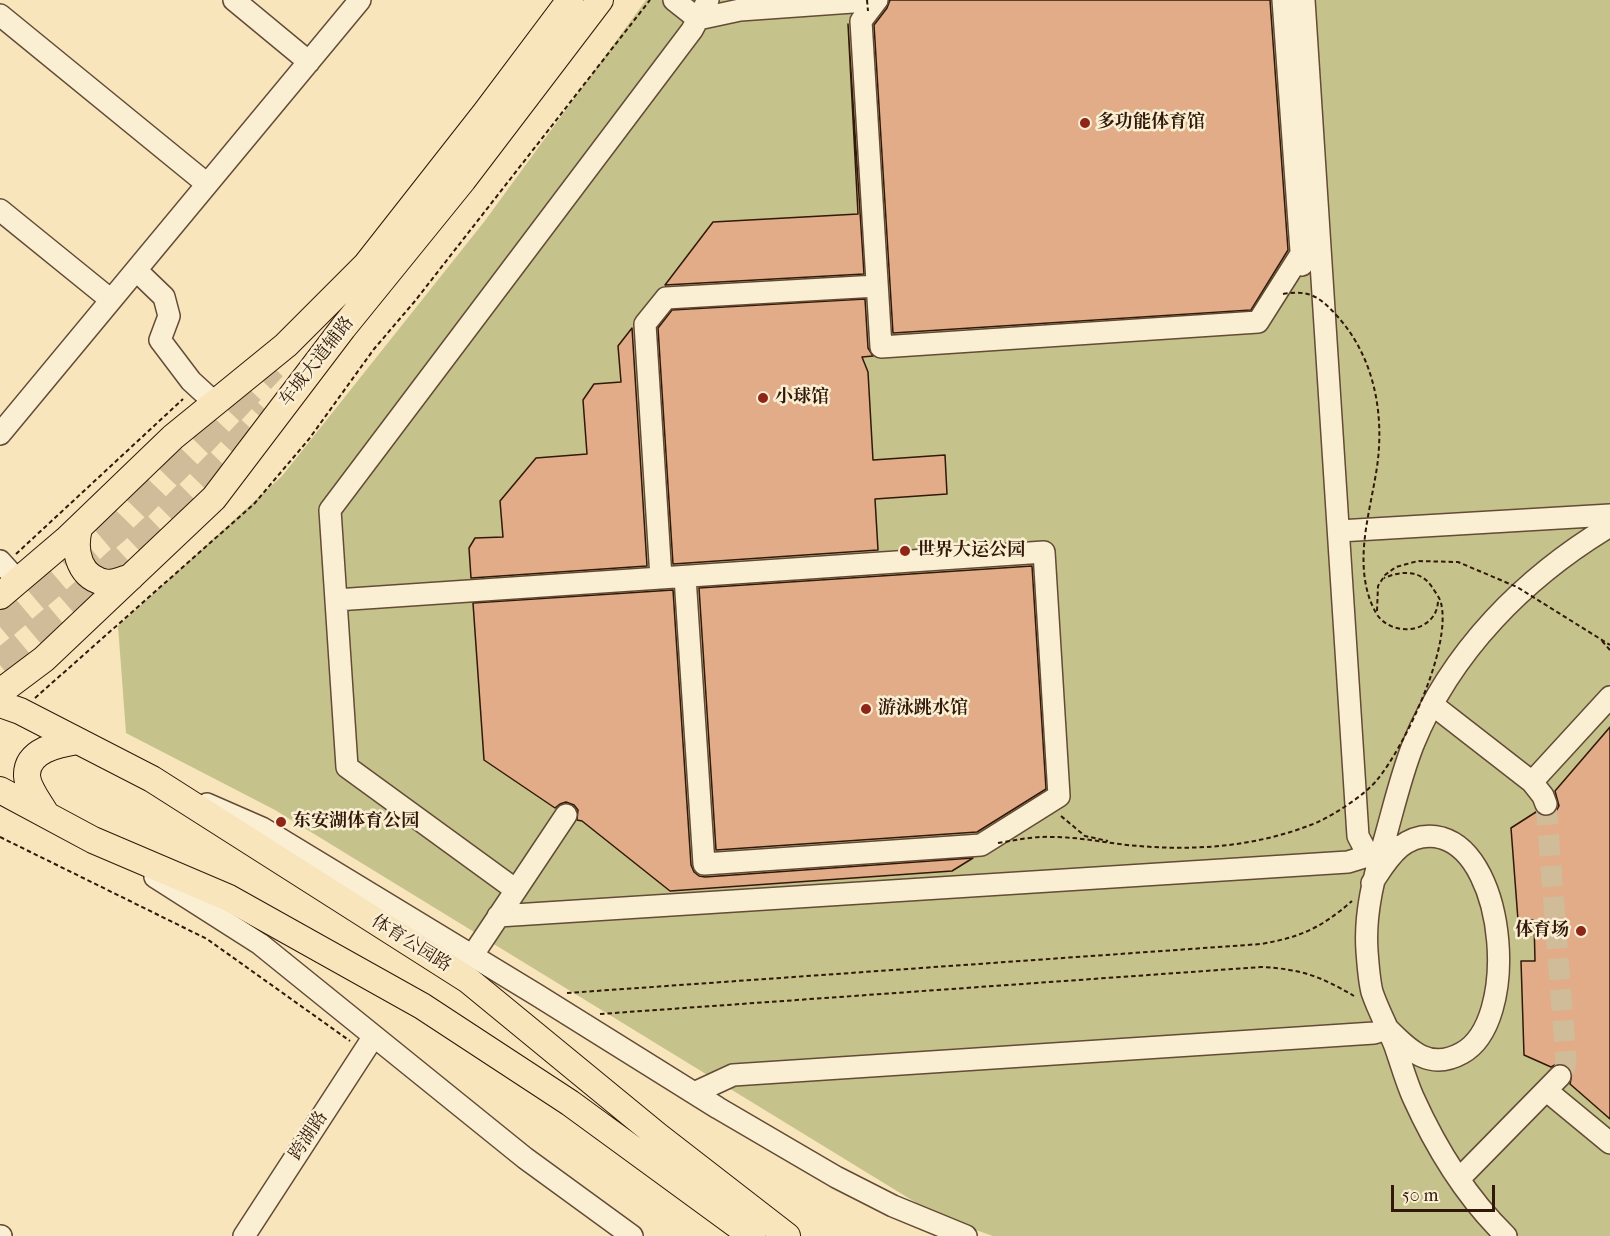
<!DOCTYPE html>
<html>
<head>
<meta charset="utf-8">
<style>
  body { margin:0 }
  #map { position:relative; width:1610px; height:1236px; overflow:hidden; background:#f8e5bc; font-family:"IM FELL French Canon",serif }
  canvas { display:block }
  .scale { position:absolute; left:1391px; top:1185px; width:104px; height:27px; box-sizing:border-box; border:3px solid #311809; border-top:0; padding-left:8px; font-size:18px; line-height:21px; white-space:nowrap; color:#311809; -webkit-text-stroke:4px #faeed3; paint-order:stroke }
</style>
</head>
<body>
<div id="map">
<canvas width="1610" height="1236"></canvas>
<div class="scale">50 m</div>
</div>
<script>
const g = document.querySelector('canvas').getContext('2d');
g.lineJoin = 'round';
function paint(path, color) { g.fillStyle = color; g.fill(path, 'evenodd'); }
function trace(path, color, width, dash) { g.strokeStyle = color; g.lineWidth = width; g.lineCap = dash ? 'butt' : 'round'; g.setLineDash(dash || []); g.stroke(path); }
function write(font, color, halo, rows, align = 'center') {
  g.font = font + ' "IM FELL French Canon","Noto Serif SC",serif'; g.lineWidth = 5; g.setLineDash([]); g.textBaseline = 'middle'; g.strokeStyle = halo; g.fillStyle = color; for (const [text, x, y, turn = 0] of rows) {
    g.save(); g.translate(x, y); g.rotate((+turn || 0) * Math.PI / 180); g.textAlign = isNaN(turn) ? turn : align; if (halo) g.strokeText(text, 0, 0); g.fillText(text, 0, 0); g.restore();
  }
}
const green = new Path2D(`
  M646,0H1610V1236H993L941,1218L275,810L126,733L118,626L282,476L484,222Z`);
const building = new Path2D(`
  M890,0H1270L1288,250L1251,310L893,333L874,25L887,8Z
  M848,24L864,274L665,285L713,222L858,214Z
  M865,299L868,348L873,356L862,357L868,372L873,460L945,455L947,494L875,499L878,550L673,564L658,328L672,310Z
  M632,328L647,566L471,578L469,548L475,538L503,537L500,501L536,458L587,454L583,400L594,384L621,382L618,346Z
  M1032,566L1046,789L977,832L716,850L699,588Z
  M673,590L691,865L694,872L699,876L705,877L973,858L952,871L670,891L582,821L577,820L578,810L574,805L566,802L560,804L555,808L484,760L473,603Z
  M1610,727V1119L1570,1084L1572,1073L1568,1067L1557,1064L1551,1067L1524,1055L1521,961H1535L1534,920H1518L1511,828L1536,812L1544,817L1555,813L1559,806L1555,791Z`);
const minorTunnel = new Path2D(`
  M1546,804L1566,1059L1565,1068L1560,1076`);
const highwayTunnel = new Path2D(`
  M0,627L115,529L200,442L272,366
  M0,665C96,588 185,502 268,412`);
const path = new Path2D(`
  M16,554L183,399
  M1602,641L1610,650
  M35,698L254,504L309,439L374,349L415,301L650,0
  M1061,816L1085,836L1108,841
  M0,837L207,939L350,1041
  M567,993L1261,944C1301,937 1321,928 1352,901
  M600,1014L1261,967C1301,969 1320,976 1354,996`);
const minor = new Path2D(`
  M234,0L309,62
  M674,0L698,19L740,10L867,1
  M877,0L861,21L881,347L1258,322L1301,254
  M1283,0L1302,265
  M1304,0L1358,836L1368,855
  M0,15L207,184
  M0,210L111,300
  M136,270L164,297L169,316L160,340L191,381L215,403
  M0,434L360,0
  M1339,531L1610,515
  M0,561L18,581
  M661,578L645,324L666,298L877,286
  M336,600L1044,552L1059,796L981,845L704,864L685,577
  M1433,705L1532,782L1543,796L1546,804
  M1532,782L1610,697
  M207,804L262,828L537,995L718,1108L836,1177L893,1206L966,1236
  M155,877L260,944L525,1158L632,1236
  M516,890L347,767L330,510L692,30L708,0
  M498,916L1348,862L1400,846
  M472,956L566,815
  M1547,1091L1610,1143
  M694,1093L733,1075L1374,1033L1388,1029C1410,1051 1430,1071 1462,1053C1519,1022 1507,857 1442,838C1427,834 1413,837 1400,847C1388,857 1380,871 1372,883
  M1459,1179L1560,1076
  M0,1236H1
  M244,1236L374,1036
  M1506,1236C1466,1197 1436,1148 1413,1097C1406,1081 1401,1063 1395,1046C1388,1028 1378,1010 1372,992C1369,980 1368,964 1367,951C1364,909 1376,871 1387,831C1395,802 1402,773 1413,745C1451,651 1525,577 1610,526`);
const major = new Path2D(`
  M79,528C73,552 79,579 108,583C115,583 124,579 131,577
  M0,596L66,540L173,437L286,345L366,265L486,112L570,0
  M0,692L44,659L214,498L343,328L463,180L600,0
  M0,704L20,711L152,779L468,980L658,1136L787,1236
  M0,790L93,840L229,898L422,1006L570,1103L752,1236
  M46,814C40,803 28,789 27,776C26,750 59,744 78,741`);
const pathBridge = new Path2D(`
  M867,0L868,11
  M1283,294C1310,289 1321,298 1338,317C1377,361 1386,422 1375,479C1368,519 1356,560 1370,600C1372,605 1375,612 1378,616C1396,639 1438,631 1438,600
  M1377,611L1378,586L1385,575L1396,567L1418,561L1458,562L1517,587L1610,645
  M998,843C1016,840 1034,836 1053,837C1082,837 1110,844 1139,846C1200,851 1260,846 1318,822C1335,814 1365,795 1377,780C1405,746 1452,647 1441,603C1440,598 1435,592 1432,587C1420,569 1401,571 1384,578`);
const markers = [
  [1085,123,6,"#8f2418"],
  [763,398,6,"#8f2418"],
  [905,551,6,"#8f2418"],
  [866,709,6,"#8f2418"],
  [281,822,6,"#8f2418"],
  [1581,931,6,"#8f2418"]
];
const poiNames = [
  ["多功能体育馆",1097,123],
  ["小球馆",775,398],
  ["世界大运公园",917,551],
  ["游泳跳水馆",878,709],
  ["东安湖体育公园",293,822],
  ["体育场",1569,931,"right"]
];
const streetNames = [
  ["车城大道辅路",317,362,-52],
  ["体育公园路",411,944,32],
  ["跨湖路",309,1136,-57]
];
paint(green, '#c5c28b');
paint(building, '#e1ac87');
trace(building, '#311809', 1.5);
trace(minorTunnel, '#d0bc98', 21, [21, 10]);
trace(highwayTunnel, '#d0bc98', 30, [30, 15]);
trace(minor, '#634b36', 24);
trace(major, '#311809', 28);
trace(path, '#311809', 2, [4.5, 3]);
trace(minor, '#faeed3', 21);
trace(major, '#f8e5bc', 26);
trace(pathBridge, '#311809', 2, [4.5, 3]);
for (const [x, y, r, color] of markers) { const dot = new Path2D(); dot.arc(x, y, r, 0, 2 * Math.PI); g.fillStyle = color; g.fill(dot); trace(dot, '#faeed3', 2); }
write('bold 18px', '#311809', '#faeed3', poiNames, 'left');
write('18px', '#311809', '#faeed3', streetNames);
</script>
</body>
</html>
